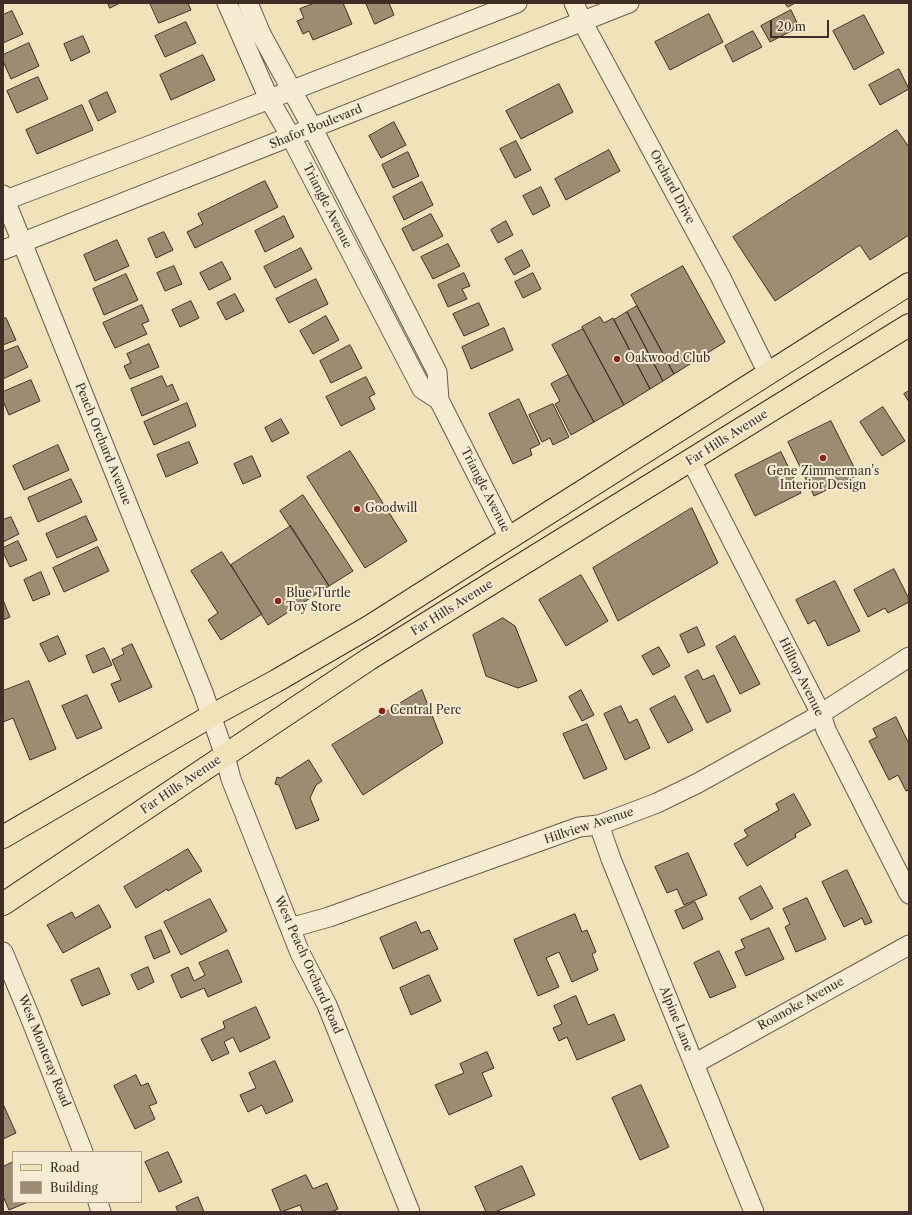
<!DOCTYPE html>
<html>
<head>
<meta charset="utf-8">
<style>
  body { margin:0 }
  #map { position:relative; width:912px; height:1215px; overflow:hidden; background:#f0e2b9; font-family:"Libre Caslon Text",serif }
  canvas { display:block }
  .frame { position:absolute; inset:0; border:4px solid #3e2e25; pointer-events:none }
  .legend { position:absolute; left:12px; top:1151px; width:130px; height:52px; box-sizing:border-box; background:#f5ecd2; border:1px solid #aca08d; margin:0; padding:5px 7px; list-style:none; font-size:12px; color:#3e2e25 }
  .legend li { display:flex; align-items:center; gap:8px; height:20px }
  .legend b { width:20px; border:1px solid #aca08d }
  .scale { position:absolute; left:770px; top:20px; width:59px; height:18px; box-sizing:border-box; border:2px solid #3e2e25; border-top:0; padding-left:5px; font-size:12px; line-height:14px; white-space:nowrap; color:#3e2e25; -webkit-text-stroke:3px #f5ecd2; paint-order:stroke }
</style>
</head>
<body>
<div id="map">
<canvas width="912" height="1215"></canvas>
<div class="frame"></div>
<ul class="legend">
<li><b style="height:5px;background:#f0e2b9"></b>Road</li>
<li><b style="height:11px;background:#9b8c72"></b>Building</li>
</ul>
<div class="scale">20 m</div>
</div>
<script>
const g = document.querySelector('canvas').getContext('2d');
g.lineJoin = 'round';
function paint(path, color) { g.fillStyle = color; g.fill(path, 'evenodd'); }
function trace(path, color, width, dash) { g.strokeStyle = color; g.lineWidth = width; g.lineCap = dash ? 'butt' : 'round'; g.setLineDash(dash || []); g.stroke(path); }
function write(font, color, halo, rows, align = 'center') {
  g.font = font + ' "Libre Caslon Text",serif'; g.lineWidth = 4; g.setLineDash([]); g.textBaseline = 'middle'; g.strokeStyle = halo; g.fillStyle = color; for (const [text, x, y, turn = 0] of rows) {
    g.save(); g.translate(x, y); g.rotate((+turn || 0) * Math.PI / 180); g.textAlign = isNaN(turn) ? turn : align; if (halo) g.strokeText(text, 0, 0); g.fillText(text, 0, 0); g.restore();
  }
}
const building = new Path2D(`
  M108,3H120L110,8Z
  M150,3H188L191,10L159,23Z
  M315,3H343L352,24L313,40L309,31L303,34L297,21L304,18L300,9Z
  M366,3H389L394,15L375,24Z
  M785,3H795L788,7Z
  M791,10L799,27L770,42L761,26Z
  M12,11L23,34L3,43V15Z
  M709,14L723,42L670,70L655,42Z
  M864,15L884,53L854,70L833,31Z
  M186,22L196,43L165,57L155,36Z
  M753,31L762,47L733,62L725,46Z
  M83,36L90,52L71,61L64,44Z
  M29,43L39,66L11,79L3,61V55Z
  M203,55L215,80L171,100L160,75Z
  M899,69L909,89L880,105L869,85Z
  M38,77L48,99L17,113L7,91Z
  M559,84L573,112L521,139L506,111Z
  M107,92L116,112L98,121L89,101Z
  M82,105L93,130L37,154L26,130Z
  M394,122L406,145L381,158L369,136Z
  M897,130L909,147V235L870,260L860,245L775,301L733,237Z
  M516,141L531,170L515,178L500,149Z
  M609,150L620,171L566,200L555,179Z
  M408,152L419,176L393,188L382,165Z
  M265,181L278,207L195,248L187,232L203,224L198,214Z
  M422,182L433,205L404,220L393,197Z
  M541,187L550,206L533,215L523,196Z
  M431,214L443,236L413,251L402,229Z
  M284,216L294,237L265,252L255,231Z
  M506,221L513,235L498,243L491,230Z
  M164,232L173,250L156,258L148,239Z
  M117,240L129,266L95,281L84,255Z
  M448,244L460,266L433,279L421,257Z
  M301,248L312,269L275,288L264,267Z
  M522,250L530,266L514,275L505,259Z
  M222,262L231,279L209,290L200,273Z
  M174,266L182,284L165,291L157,273Z
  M683,266L725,342L674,374L631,295Z
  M464,273L470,286L462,289L467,299L448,307L438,285Z
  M533,273L541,289L523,298L515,282Z
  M126,274L138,300L104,315L93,289Z
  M316,279L328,304L289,323L276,299Z
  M235,294L244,311L226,320L217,303Z
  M191,301L199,318L180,327L172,310Z
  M479,303L489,325L464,336L453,314Z
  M142,305L149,321L142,324L147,334L115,348L103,323Z
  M637,306L674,374L663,381L627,312Z
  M627,312L663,381L650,389L614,320Z
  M326,316L339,340L313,354L300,331Z
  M600,317L604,323L613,318L650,389L624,405L582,327Z
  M6,318L16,340L3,345V319Z
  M504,328L513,350L471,369L462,347Z
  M583,329L624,405L594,422L552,345Z
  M149,344L159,367L130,379L124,366L131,363L127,354Z
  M350,345L362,368L331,383L320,361Z
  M18,346L28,367L3,379V352Z
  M568,375L594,422L571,435L555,404L560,401L551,384Z
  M162,376L167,387L172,384L179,400L142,416L131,389Z
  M366,377L375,394L369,397L375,409L341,426L326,397Z
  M31,380L40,401L9,415L3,401V392Z
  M909,391V402L904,394Z
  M519,399L540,444L530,449L532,455L513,464L489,414Z
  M187,403L196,426L154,445L144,422Z
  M553,404L569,437L553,445L550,438L542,442L529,415Z
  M883,407L905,441L882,456L860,422Z
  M281,419L289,433L272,442L265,428Z
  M831,421L858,475L814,496L788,442Z
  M189,442L198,463L166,477L157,455Z
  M58,445L69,470L24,490L13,466Z
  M350,451L407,541L365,568L307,477Z
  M781,452L801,493L755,516L735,475Z
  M252,456L261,476L243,484L234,464Z
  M71,479L82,502L38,522L28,498Z
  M303,495L353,571L329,586L280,511Z
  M692,508L718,563L618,621L593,568Z
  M86,516L97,540L57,558L46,534Z
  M11,517L19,534L3,542V520Z
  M291,526L329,586L268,625L231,565Z
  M18,541L27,560L10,567L3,552V548Z
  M98,547L109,571L64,592L53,568Z
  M222,552L262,614L221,640L208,620L218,613L191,571Z
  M894,569L909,599V602L888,613L885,608L868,617L854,590Z
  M41,572L50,594L33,601L24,580Z
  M581,575L608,621L566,646L539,600Z
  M835,581L860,631L828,646L815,620L808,624L796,600Z
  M3,600L10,617L3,620Z
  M503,618L515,626L537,681L518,688L486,676L473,635Z
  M697,627L705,645L688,653L680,635Z
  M58,636L66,654L49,662L40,644Z
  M735,636L760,684L740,694L716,647Z
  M132,644L152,687L119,702L111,684L121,680L112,660L124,654L122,649Z
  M659,647L670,666L653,675L642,656Z
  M104,648L112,665L93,673L86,656Z
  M698,670L703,680L714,675L731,711L707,723L685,677Z
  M29,681L56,749L30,760L13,718L3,722V691Z
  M422,690L443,743L363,795L332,745Z
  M581,690L594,715L582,721L569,697Z
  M87,695L102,728L77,739L62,706Z
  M675,696L693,730L668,743L650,709Z
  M621,706L629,723L637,719L650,748L625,760L604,714Z
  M896,717L909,744V790L906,791L898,775L889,780L869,741L877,737L873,729Z
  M587,724L607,769L584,779L563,734Z
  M309,760L322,781L316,785L310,798L319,820L296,829L279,785L275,784L277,777L280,778Z
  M794,794L811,825L795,834L796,837L747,866L734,844L748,836L744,830L779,810L776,804Z
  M188,849L202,871L168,891L167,889L136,908L124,887Z
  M688,853L707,895L684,905L677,889L667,893L655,867Z
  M847,870L872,922L865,925L862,918L844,927L822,882Z
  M761,886L773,908L751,920L739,898Z
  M807,898L826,939L796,952L785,927L790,924L783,909Z
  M210,899L227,931L181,955L164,922Z
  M695,902L703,919L683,929L675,911Z
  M99,905L111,927L63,953L47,925L72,912L75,918Z
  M575,914L582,932L587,930L596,952L592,954L598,970L572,982L559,952L546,958L559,987L538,996L514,940Z
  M416,922L421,933L429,930L438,949L393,969L380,938Z
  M769,928L784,959L746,976L735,952L745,948L741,940Z
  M161,930L170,952L154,959L145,937Z
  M228,950L242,982L208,997L204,988L181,998L171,975L188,967L194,981L205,975L199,963Z
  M719,951L736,987L710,998L694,963Z
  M148,967L154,982L138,990L131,975Z
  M99,968L110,994L82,1006L71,980Z
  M429,975L441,1001L411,1015L400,988Z
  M576,996L588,1025L614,1014L625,1040L577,1060L567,1037L559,1041L553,1028L562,1024L554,1006Z
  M256,1007L270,1038L240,1052L233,1037L224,1042L229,1053L212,1061L201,1039L225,1028L223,1022Z
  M487,1052L494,1068L482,1073L492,1096L449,1115L435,1085L464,1073L460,1064Z
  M275,1061L293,1101L266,1114L262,1105L248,1112L240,1095L256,1088L249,1073Z
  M136,1075L141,1086L148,1083L157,1103L149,1106L155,1119L135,1129L114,1086Z
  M641,1085L669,1147L640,1160L612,1098Z
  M3,1104L16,1133L3,1139Z
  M168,1152L182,1182L159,1192L145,1162Z
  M13,1162V1202H28L9,1210L3,1196V1167Z
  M522,1166L535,1195L495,1212H486L475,1187Z
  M306,1175L313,1189L327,1183L338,1209L331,1212H303L300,1205L281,1212L272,1190Z
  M198,1197L204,1212H178L176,1207Z`);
const street = new Path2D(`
  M227,3L269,99L291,137L422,389L439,400
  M248,3L261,34L313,129L437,372L439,400L509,538
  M574,3L582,21L720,276L768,373
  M3,195L203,692L225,756L231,779L300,953L327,1005L410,1212
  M3,201L138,150L517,3
  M3,250L629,3
  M691,460L821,714L826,730L909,894
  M599,825L611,859L754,1212
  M290,928L329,917L579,827L599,825L657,803L698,783L811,720L909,657
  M3,952L30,1017L83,1152
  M694,1064L909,945
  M98,1202L101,1212`);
const primary = new Path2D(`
  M3,837L211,716L276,681L369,627L909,284
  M3,904L369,659L909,325`);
const markers = [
  [617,359,4,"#8f2418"],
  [823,458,4,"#8f2418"],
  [357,509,4,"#8f2418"],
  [278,601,4,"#8f2418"],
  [382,711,4,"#8f2418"]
];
const streetNames = [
  ["Shafor Boulevard",316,127,-22],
  ["Orchard Drive",672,187,62],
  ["Triangle Avenue",327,206,63],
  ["Far Hills Avenue",727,438,-32],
  ["Peach Orchard Avenue",103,444,68],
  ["Triangle Avenue",485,490,63],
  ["Far Hills Avenue",452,608,-32],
  ["Hilltop Avenue",801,677,64],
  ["Far Hills Avenue",181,785,-34],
  ["Hillview Avenue",589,826,-18],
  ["West Peach Orchard Road",308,965,66],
  ["Roanoke Avenue",801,1004,-29],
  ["Alpine Lane",676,1019,68],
  ["West Monteray Road",44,1051,68]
];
const poiNames = [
  ["Oakwood Club",625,359],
  ["Gene Zimmerman's",823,472,"center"],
  ["Interior Design",823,486,"center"],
  ["Goodwill",365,509],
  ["Blue Turtle",286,594],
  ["Toy Store",286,608],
  ["Central Perc",390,711]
];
paint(building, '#9b8c72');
trace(building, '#3e2e25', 1);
trace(street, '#6a5b4a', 21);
trace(primary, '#3e2e25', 24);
trace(street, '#f5ecd2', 19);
trace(primary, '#f0e2b9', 22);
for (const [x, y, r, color] of markers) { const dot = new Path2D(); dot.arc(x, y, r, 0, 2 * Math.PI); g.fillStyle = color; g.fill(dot); trace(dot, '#f5ecd2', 1.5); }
write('12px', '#3e2e25', '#f5ecd2', streetNames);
write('12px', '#3e2e25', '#f5ecd2', poiNames, 'left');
</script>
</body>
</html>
